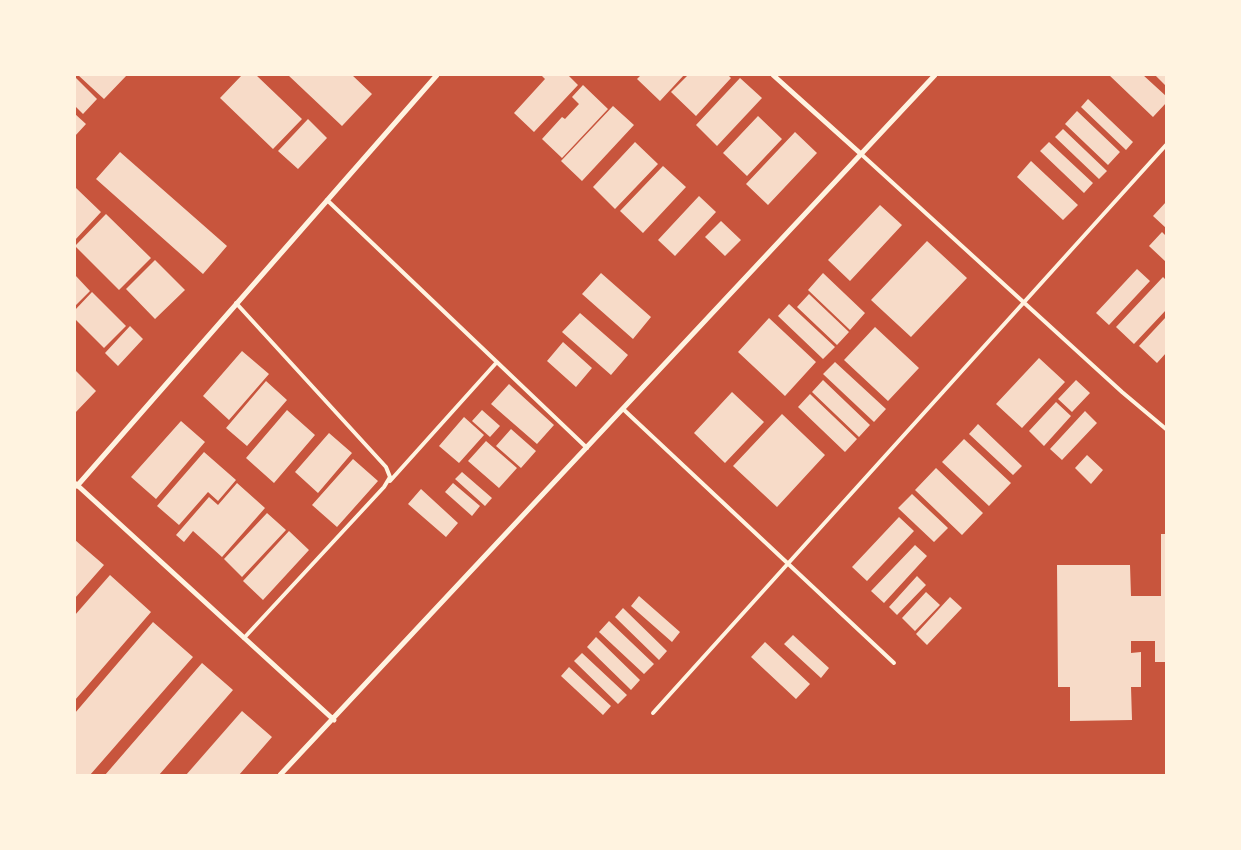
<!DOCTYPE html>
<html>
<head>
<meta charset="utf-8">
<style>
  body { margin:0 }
  #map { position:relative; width:1241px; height:850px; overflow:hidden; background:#c8553d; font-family:"Roboto Condensed",sans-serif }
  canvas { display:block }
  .frame { position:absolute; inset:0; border:76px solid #fff3e0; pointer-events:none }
</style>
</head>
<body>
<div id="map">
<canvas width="1241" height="850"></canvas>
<div class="frame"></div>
</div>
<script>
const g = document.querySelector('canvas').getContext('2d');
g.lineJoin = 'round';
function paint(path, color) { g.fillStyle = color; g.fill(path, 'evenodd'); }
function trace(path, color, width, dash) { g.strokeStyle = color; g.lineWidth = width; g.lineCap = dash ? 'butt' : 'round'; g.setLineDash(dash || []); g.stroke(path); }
const building = new Path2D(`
  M78,75H127L104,99Z
  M242,75H256L302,119L273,149L220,98Z
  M288,75H352L372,94L342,126Z
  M541,75H568L578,85L534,132L514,113L545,79Z
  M641,75H684L660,101L637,79Z
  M688,75H728L731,78L696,116L671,92Z
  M1109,75H1143L1166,96V103L1153,117Z
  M1155,75H1166V86Z
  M75,77L97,99L83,114L75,106Z
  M740,78L762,98L717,146L696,125Z
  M583,85L608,109L562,158L542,139L562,117L565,119L579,104L572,97Z
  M1088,99L1133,142L1126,150L1081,107Z
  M613,106L634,125L582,181L561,161Z
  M1077,111L1120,152L1108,165L1065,124Z
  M75,114L86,124L75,136Z
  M758,116L782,139L747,176L723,153Z
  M308,119L327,138L298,169L278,151Z
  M1063,129L1107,171L1099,179L1055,137Z
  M795,132L817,153L768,205L746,184Z
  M635,142L658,164L615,209L593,187Z
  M1049,142L1093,183L1084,193L1040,151Z
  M120,152L227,246L203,274L96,179Z
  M1031,161L1078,205L1063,220L1017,177Z
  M663,166L686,187L643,233L620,211Z
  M76,188L101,212L75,240V189Z
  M699,196L716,212L675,256L658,240Z
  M1166,202V228L1153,216Z
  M880,205L902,225L850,281L828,260Z
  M106,214L151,258L119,290L75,246Z
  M721,221L741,240L725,256L705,237Z
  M1162,232L1166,236V262L1149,246Z
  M927,241L967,278L911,337L871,300Z
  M155,260L185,290L155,319L126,289Z
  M1137,269L1150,281L1109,325L1096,313Z
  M601,273L651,317L633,339L582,294Z
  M823,273L865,313L850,330L808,290Z
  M75,275L90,291L75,306Z
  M1163,277L1166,280V310L1134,344L1116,327Z
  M92,292L126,326L104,348L75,319V310Z
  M809,294L849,332L837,345L797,307Z
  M789,304L835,347L823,359L778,316Z
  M580,313L628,355L611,375L562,332Z
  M1166,317V353L1157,363L1139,346Z
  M769,318L816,362L785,396L738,352Z
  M130,326L143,339L118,366L105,353Z
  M875,327L919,368L888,401L844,360Z
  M563,342L592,368L576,387L547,361Z
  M242,351L269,374L229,420L203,396Z
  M1039,358L1065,382L1022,428L996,404Z
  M835,362L886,409L874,422L823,374Z
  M75,370L96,391L75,413Z
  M823,380L870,425L859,437L812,392Z
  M1076,380L1090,393L1072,412L1058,399Z
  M266,381L287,400L247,446L226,428Z
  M509,384L554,425L537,444L491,404Z
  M732,392L764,422L725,463L694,433Z
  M810,394L857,439L845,452L798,407Z
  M1056,402L1071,416L1044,446L1029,431Z
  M287,410L315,435L274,483L246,458Z
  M482,410L500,426L490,437L472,421Z
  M1085,411L1097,423L1062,460L1050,449Z
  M782,414L825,455L777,507L733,466Z
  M464,417L484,435L459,463L439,446Z
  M181,421L205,442L156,499L131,477Z
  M978,424L1022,466L1013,475L969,434Z
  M511,429L536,451L521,468L496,446Z
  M329,433L352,453L318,493L295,472Z
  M964,439L1011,483L989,506L942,462Z
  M486,441L517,468L499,488L468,461Z
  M204,452L236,480L218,501L208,492L179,525L157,506Z
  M1087,455L1103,470L1091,484L1075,468Z
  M353,459L378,481L337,527L312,505Z
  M936,468L983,513L962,535L915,490Z
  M462,472L492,498L485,506L455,479Z
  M237,483L265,508L222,557L193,531L184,542L176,535L209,497L218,505Z
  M453,483L480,506L472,516L445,492Z
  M421,489L458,523L446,537L408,504Z
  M912,494L948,528L934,542L898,508Z
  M267,513L286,530L242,577L224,559Z
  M899,517L914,531L867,581L852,567Z
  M289,531L309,550L263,600L243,581Z
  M1161,534H1166V662H1155V641H1131V653L1141,652V687H1131L1132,720L1070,721V687H1058L1057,565H1130L1131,596H1161Z
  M75,540L104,565L75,598Z
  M915,545L927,556L884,603L871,591Z
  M110,575L151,612L75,700V615Z
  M917,576L926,585L897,615L889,607Z
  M926,592L940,605L915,631L902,618Z
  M639,596L680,632L672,642L631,606Z
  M950,597L962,608L927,645L916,634Z
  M623,608L667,651L659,660L615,617Z
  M609,621L654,664L644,674L599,632Z
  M153,622L193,657L90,775H76L75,713Z
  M793,635L829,668L821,678L784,644Z
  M596,637L640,680L631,690L587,647Z
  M765,642L810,684L796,699L751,657Z
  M582,653L627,695L618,704L574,661Z
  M202,663L233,690L159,775H105Z
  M569,667L611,706L603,715L561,676Z
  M242,711L272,737L239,775H186Z`);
const service = new Path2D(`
  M861,154L1122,392L1166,429
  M327,200L587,448
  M236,303L386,467L390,477L384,487L244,638
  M623,409L894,663
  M390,481L497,362
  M653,713L1166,145`);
const minor = new Path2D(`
  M773,75L861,154
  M76,484L334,720
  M77,486L437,75
  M280,775L935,75`);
paint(building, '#f7dbc8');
trace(service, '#fff3e0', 4);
trace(minor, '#fff3e0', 5);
</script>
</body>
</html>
